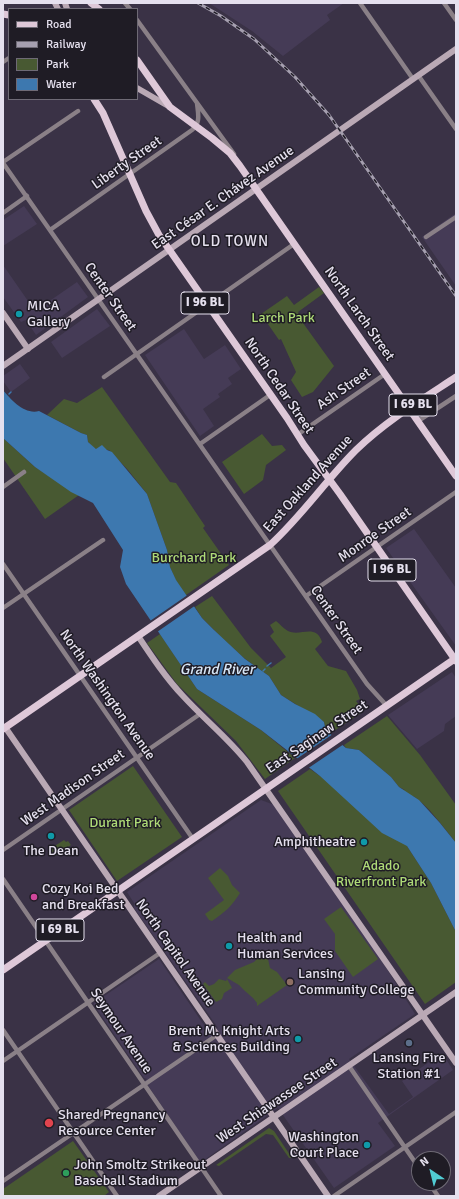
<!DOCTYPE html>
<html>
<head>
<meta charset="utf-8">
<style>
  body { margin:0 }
  #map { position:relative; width:459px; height:1199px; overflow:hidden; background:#3a3246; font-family:Signika,sans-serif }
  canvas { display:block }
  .frame { position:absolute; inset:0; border:4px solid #e5e0ee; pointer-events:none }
  .legend { position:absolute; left:8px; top:8px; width:130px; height:92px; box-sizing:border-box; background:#1f1c25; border:1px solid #6e6a75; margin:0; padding:5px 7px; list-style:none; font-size:12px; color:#e5e0ee }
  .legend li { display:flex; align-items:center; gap:8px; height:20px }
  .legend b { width:20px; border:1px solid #6e6a75 }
  .north { position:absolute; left:411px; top:1151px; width:40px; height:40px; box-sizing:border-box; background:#1f1c25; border:1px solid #6e6a75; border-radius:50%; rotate:325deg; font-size:11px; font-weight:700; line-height:16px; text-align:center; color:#e5e0ee }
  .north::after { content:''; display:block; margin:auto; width:14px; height:18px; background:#51ccd3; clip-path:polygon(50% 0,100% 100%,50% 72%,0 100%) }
</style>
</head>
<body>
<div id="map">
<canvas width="459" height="1199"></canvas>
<div class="frame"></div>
<ul class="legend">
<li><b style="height:5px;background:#dec8d8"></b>Road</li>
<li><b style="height:5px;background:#a59faf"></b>Railway</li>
<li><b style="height:11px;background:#485932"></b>Park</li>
<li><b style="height:11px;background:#3d78af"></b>Water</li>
</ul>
<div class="north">N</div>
</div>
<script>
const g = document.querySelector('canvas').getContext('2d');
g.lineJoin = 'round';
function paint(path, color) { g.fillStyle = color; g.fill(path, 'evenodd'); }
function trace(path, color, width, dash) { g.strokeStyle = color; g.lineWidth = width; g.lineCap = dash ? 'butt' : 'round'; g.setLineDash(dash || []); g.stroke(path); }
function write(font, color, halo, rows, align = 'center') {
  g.font = font + ' Signika,sans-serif'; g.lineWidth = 3; g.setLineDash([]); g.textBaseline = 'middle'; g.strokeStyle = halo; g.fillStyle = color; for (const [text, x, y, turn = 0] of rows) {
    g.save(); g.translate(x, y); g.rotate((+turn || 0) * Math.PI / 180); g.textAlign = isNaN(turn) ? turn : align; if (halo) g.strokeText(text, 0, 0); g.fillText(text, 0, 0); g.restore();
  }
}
const built = new Path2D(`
  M209,3H344L327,15L330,20L283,56L252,31Z
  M24,206L37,224L3,246V220Z
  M456,213V286L422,237Z
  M3,265L35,311L77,282L88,297L36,335L26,320L21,322L3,297Z
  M97,309L110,326L62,358L51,342Z
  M184,329L204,359L225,345L241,369L228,378L232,384L218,394L220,397L203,409L214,426L200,436L145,355Z
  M20,364L30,378L11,392L3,381V376Z
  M414,529L456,588V646L386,548Z
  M452,672L456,678V716L445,724L444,731L417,749L388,715Z
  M261,800L280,807L349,908L415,1014L349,1059L389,1114L413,1097L402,1081L442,1053L453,1070L378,1123L395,1146L334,1188L278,1108L200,1163L145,1081L147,1079L144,1078L94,1005V1003L159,959L210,1034L218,1028L134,908V903L127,892Z`);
const green = new Path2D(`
  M319,287L324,293L298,312L305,322L303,323L334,366L313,392L302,397L291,380L296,372L281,339L279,340L261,314L287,296L294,305Z
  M102,387L170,482L176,483L205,526L203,528L229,565L186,595L176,581L170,567L167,550L147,494L128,470L109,450L96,449L93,447L88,442L87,435L81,433L47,415L64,399L77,403Z
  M262,434L272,446L282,445L286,450L266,465L263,480L244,494L222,462Z
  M3,438L35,467L79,495L45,519L3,458Z
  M212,596L251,648L271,668L286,657L270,636L274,632L270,625L276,621C280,624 284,629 288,631C300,637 316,623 322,642L315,649L328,666L346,671L357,690L360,699L356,701L364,711L331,733L325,727L324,722L281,695L269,676L244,658L222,638L202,618L195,607Z
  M160,634L197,689L261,730L295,758L265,779L236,741L177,684L147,643Z
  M387,716L420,755L456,805V843C444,828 429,806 413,796L407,846L431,883L456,932V982L425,1004L278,791L310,769L320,776L405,790L399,787L391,777L359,750L346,748L344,745Z
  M133,766L182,837L117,881L69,810Z
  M64,840L66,842L68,841L71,845L55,856L50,849Z
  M220,868L228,876L232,885L240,893C232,906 224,913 212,921L209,920L205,914L224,900L208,878Z
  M341,907L378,959L353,977L335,951V934L324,919Z
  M262,954L268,959L270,968L277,972L287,985L257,1006V1003L253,998L245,991L239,985L227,978L235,970L254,962Z
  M219,979L226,981L227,979L232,988L224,993L222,999L216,1002L203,984L205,982L209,986L214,984Z
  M269,1128L274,1131L292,1158H289L273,1135L266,1134L219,1166L216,1165Z
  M73,1141L109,1192L104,1196H3V1189Z`);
const water = new Path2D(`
  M3,390C11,400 25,415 39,411L81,433L87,435L88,442L96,449L102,445L107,450L112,452L147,494L167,550L170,567L176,580L202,618L214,630L245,659L269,676L281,695L295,704L315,714L324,722L325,727L334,738L346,748L359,750L391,777L399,787L419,800L440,823L456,843V932L431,883L407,846L382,833L320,776L261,730L197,689L126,584L120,567L123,550L93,503L71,492L35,467L3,438Z`);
const pier = new Path2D(`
  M189,594L196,605L157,632L150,621Z
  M333,734L344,744L307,769L295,760Z`);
const stream = new Path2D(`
  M9,394L11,392
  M267,666L271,663
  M263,671L265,669`);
const street = new Path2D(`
  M125,3L130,9
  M360,3L413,79
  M444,3L456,20
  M137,20L234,154
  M3,62L9,58
  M418,75L456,129
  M3,162L78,111
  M3,163L367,684L386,705
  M3,213L27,196
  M50,230L192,130C201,123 198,113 197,103
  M426,237L456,217
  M104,377L294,244
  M418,421L456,396
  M297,435L385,374
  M200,444L270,395
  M3,487L24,472
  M3,564L193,839
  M306,596L456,492
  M3,608L103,540
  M3,850L200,714
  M3,879L221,1196
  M3,1030L117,1196
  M3,1061L160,953
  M349,1066L419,1168
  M3,1181L217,1035
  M429,1183L438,1196
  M334,1196L456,1112`);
const secondary = new Path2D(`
  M55,3L58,9
  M65,3L67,9
  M137,88L170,107
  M3,313L28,349
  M3,366L456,49
  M138,636C152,657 166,678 183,696C204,719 228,738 247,762L456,1063
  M5,727L328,1196
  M159,1196L456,992`);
const primary = new Path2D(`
  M91,3L99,9
  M3,14L9,15
  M137,60L170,107L212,138L230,153L240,166L456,476
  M94,99L103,113L146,211L159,235L287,418L304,445L340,494L456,661
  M3,729L270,545C302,516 326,480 356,450C386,421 421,400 456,377
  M3,970C154,866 305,761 456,658`);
const rail = new Path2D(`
  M198,3L221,16L254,39L295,77L329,115L456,296`);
const markers = [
  [19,314,4,"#0f9aa8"],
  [51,836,4,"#0f9aa8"],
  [364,842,4,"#0f9aa8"],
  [34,897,4,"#d1479c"],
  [229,946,4,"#0f9aa8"],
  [290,982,4,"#8d6e63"],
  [298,1039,4,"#0f9aa8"],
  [409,1043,4,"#5c6f8a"],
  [49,1123,5,"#e0444e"],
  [367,1145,4,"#0f9aa8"],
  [66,1173,4,"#2e9e5b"]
];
const shields = [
  [205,303,48],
  [413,405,48],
  [392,570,48],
  [60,930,48]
];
const shieldNames = [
  ["I 96 BL",205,303],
  ["I 69 BL",413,405],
  ["I 96 BL",392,570],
  ["I 69 BL",60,930]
];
const streetNames = [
  ["Liberty Street",127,163,-35],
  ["East César E. Chávez Avenue",223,198,-35],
  ["Center Street",110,297,55],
  ["North Larch Street",359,314,55],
  ["North Cedar Street",279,386,56],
  ["Ash Street",344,389,-35],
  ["East Oakland Avenue",308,484,-48],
  ["Monroe Street",375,535,-35],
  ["Center Street",336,620,55],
  ["North Washington Avenue",107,695,55],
  ["East Saginaw Street",317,737,-34],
  ["West Madison Street",73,788,-35],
  ["North Capitol Avenue",175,953,55],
  ["Seymour Avenue",121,1031,56],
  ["West Shiawassee Street",277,1101,-34]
];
const poiNames = [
  ["MICA",27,306],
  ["Gallery",27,322],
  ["Amphitheatre",356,842,"right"],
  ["The Dean",51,851,"center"],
  ["Cozy Koi Bed",42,889],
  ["and Breakfast",42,905],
  ["Health and",237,938],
  ["Human Services",237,954],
  ["Lansing",298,974],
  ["Community College",298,990],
  ["Brent M. Knight Arts",290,1031,"right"],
  ["& Sciences Building",290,1047,"right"],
  ["Lansing Fire",409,1058,"center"],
  ["Station #1",409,1074,"center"],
  ["Shared Pregnancy",58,1115],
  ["Resource Center",58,1131],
  ["Washington",359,1137,"right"],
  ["Court Place",359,1153,"right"],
  ["John Smoltz Strikeout",74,1165],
  ["Baseball Stadium",74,1181]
];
const parkNames = [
  ["Larch Park",283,318],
  ["Burchard Park",194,558],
  ["Durant Park",125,823],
  ["Adado",381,866],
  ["Riverfront Park",381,882]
];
const neighbourhoodNames = [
  ["OLD TOWN",230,242]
];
const waterNames = [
  ["Grand River",217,670]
];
paint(built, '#453b56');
paint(green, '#485932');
paint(water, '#3d78af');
paint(pier, '#3a3246');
trace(stream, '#3d78af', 1.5);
trace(street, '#8a8087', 4.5);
trace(secondary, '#baa9b5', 6);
trace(primary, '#dec8d8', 7);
trace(rail, '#a59faf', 3);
trace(rail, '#1f1c25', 1.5, [4.5]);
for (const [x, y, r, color] of markers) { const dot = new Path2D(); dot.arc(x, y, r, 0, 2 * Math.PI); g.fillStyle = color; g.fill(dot); trace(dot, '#1f1c25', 1.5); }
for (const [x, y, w] of shields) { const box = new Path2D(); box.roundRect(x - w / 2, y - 11, w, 22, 3); g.fillStyle = '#1f1c25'; g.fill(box); trace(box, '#e5e0ee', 1); }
write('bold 13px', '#e5e0ee', null, shieldNames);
write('14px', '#e5e0ee', '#1f1c25', streetNames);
write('14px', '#e5e0ee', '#1f1c25', poiNames, 'left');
write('14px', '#aeda77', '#1f1c25', parkNames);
g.letterSpacing = '1px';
write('15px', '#e5e0ee', '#1f1c25', neighbourhoodNames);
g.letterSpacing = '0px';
write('italic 15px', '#d7e6f6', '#1f1c25', waterNames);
</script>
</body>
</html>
